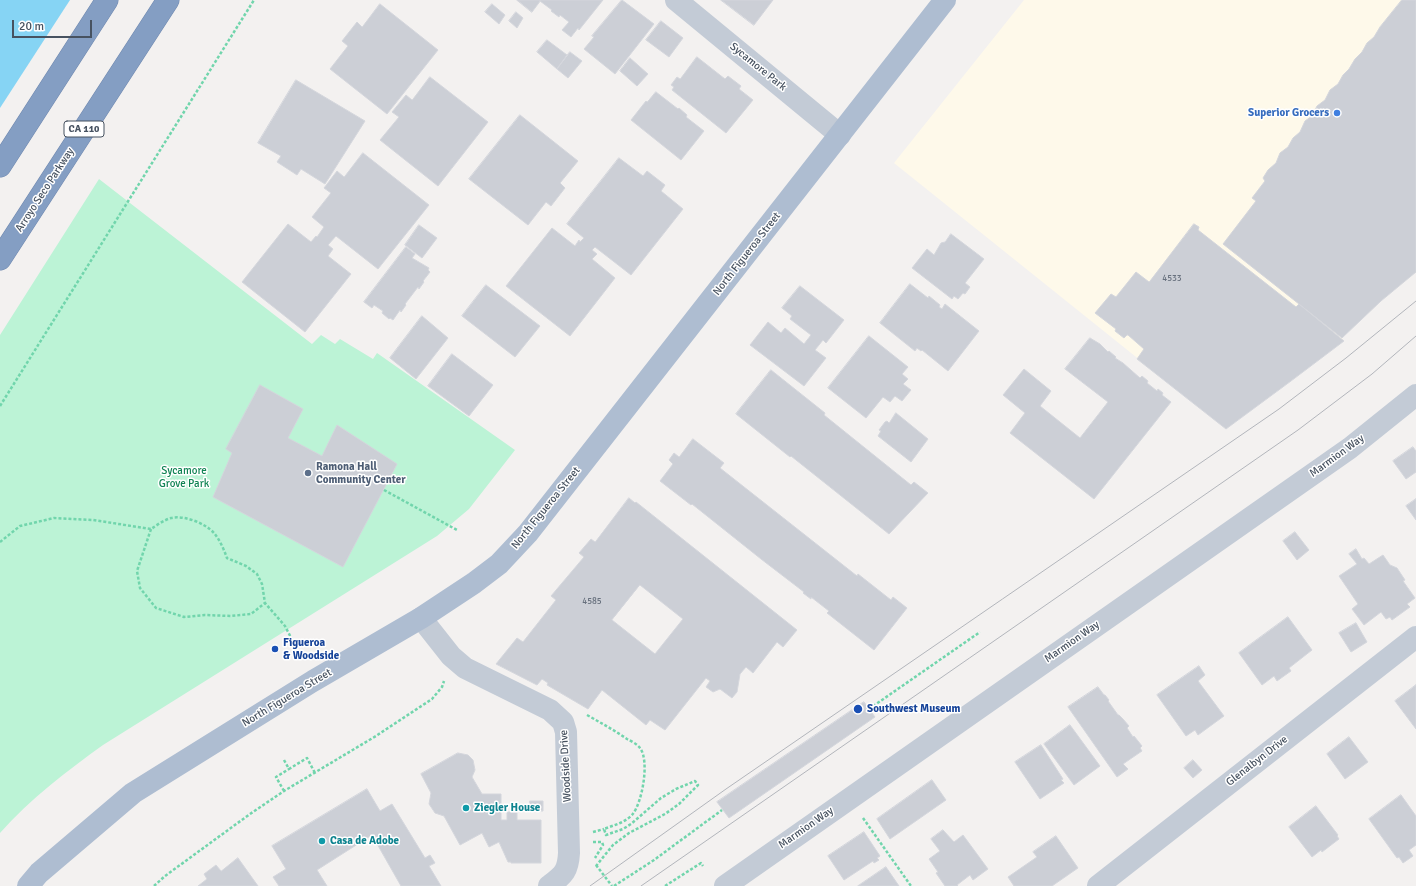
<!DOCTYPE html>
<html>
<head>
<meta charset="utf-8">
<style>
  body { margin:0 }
  #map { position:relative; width:1416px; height:886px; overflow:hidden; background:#f3f1f0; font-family:Signika,sans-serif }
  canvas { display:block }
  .scale { position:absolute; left:12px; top:20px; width:80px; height:18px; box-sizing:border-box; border:2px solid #475260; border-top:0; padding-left:5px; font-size:12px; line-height:14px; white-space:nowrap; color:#475260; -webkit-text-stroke:3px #fff; paint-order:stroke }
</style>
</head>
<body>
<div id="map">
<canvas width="1416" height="886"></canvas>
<div class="scale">20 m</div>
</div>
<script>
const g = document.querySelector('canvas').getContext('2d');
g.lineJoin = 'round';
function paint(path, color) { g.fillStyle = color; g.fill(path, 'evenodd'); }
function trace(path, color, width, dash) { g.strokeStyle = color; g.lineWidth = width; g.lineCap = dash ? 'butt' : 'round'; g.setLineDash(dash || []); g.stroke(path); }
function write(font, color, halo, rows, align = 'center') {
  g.font = font + ' Signika,sans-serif'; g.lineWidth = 3; g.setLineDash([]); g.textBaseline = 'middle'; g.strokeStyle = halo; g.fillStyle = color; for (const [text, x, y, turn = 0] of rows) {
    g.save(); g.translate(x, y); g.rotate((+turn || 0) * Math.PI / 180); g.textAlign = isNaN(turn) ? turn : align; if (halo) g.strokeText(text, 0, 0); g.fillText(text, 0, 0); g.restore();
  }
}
const commercial = new Path2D(`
  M1024,0H1416V272L1381,301L1342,338L1344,341L1226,429L894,163Z`);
const green = new Path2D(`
  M99,179L312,344L321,335L335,344L340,339L373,359L377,353L515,450L469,509L437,536L103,745C67,771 30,799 0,833V335Z`);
const water = new Path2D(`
  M0,0H70L0,108Z`);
const building = new Path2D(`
  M517,0H541L532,12Z
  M541,0H603L579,30L578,28L571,37L562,30L569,22L560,15L559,17L551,11L552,10L540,1Z
  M622,0L654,24L615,74L584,49L594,37L592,36Z
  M721,0H773L754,25Z
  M1402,0H1416V272L1381,301L1342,338L1223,244L1256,201L1252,198L1265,181L1263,178L1268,170L1276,163L1280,153L1288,147L1293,138L1300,132L1305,121L1312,116L1317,106L1325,100L1330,90L1338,84L1343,75L1349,69L1355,59L1362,52L1367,43L1374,37L1380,27Z
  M380,4L438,50L387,114L330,69L348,46L342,41L357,22L362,27Z
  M492,4L505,15L499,24L485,12Z
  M516,12L523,18L517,28L509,21Z
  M661,21L683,38L669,57L646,40Z
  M547,40L567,55L557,69L537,52Z
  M570,52L582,61L568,78L557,69Z
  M697,57L725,79L728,76L741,86L739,89L753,100L726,133L672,90L674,87L671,85L677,77L680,79Z
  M630,58L648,74L637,86L620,71Z
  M430,77L488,122L438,186L380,140L399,117L392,112L406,95L412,100Z
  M296,80L365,121L325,184L301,169L297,175L277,162L281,156L258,143Z
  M656,92L678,109L679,108L687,115L686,117L704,131L681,160L631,120L646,101L647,102Z
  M520,115L578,161L560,183L565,188L551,206L546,202L528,225L469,179Z
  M363,153L429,205L378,269L336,236L328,245L333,249L328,256L351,274L305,332L242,282L288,224L311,242L316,236L317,237L324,227L312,217L331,193L324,188L337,171L344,177Z
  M619,158L643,176L647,171L665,185L661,191L683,209L631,275L595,247L592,250L597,254L592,259L615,278L570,336L506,286L552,228L575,246L579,240L580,242L584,238L567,224Z
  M1194,224L1199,227L1198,230L1296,307L1299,304L1344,341L1291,381L1226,429L1137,359L1144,349L1128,335H1127L1124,338L1115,331L1116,329L1095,313L1111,294L1116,297L1136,272L1149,282Z
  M419,225L437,238L422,258L405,245Z
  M951,234L984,259L965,283L970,287L965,294L963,293L958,299L954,296L952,299L912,268L927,249L934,255L941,243L945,242Z
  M406,247L415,254L412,258L429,268L428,270L430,272L423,281L424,282L419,289L418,287L405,304L406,305L401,312L400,310L393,320L390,318L389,319L382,313L383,311L374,305L372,308L364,302Z
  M910,284L928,298L929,296L940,305L939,307L942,309L945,304L979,331L948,371L922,350L921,351L917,348L915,351L880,323Z
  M486,285L540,326L515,357L462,316Z
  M800,286L844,320L826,343L823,340L815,350L826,358L804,386L750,345L768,322L781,333L785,328L804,344L811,335L790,319L792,316L782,308Z
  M422,316L448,338L416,379L390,358Z
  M869,336L908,367L902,374L908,379L903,384L911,390L902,401L895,396L890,402L883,397L866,418L828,388Z
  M1090,338L1100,344L1108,352L1109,351L1116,357L1115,358L1123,363L1140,378L1142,376L1148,381L1147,383L1157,391L1158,389L1163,393L1162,395L1171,402L1094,499L1010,433L1025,413L1003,395L1024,369L1051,391L1040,406L1080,438L1108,402L1065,369Z
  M452,354L493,385L469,416L428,386Z
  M771,370L825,413L824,415L911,485L914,482L928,493L889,534L791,456L790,457L736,414Z
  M260,385L303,409L288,438L322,456L337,425L397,464L343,567L213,497L232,453L226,449Z
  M896,413L928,439L911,462L878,436L881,431L879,430L885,422L887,421L889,423Z
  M693,439L724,463L720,468L857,576L858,574L891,600L893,597L907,608L874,650L827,613L829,611L811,597V599L803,593L804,592L761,559L692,504L691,505L660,481L673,464L669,460L674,453L679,457Z
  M1413,447L1416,451V472L1406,479L1393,461Z
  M629,498L635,503L636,502L797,630L783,647L777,642L753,673L746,667L740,674L737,692L732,698L720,689L713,692L706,687L710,681L706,678L665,730L650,720L646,725L602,690L588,709L547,685L548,683L542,679L537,685L496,664L517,638L523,642L556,600L551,596L584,557L579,553L591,539L595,542ZM640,585L683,619L655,654L612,620Z
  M1416,499V520L1406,506Z
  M1295,532L1309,550L1297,560L1283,541Z
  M1356,549L1362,559L1364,558L1369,564L1383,555L1390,565L1397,568L1405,580L1403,581L1415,598L1407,604L1410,607L1392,620L1390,617L1386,619L1381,612L1364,625L1352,609L1358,604L1339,576L1357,564L1349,554Z
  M1288,617L1312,650L1289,668L1291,671L1277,681L1274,676L1262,685L1239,653Z
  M1356,623L1367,642L1351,652L1339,633Z
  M1199,666L1205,675L1198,681L1224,716L1198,735L1195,730L1186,736L1157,695Z
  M1416,685V729L1395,701Z
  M1098,687L1104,695H1105L1109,700L1108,701L1118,715H1119L1123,719L1129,726L1127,728L1133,737L1134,736L1142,746L1140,748L1142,751L1123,764L1128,769L1117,777L1068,707Z
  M864,702L875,717L729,818L717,802Z
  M1070,725L1100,766L1074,785L1044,744Z
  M1349,737L1368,762L1345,779L1327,754Z
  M1041,745L1063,779L1061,780L1064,783L1040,799L1015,762Z
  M458,753L468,755L473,760L475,770L472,777L482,794H501V820H507V812H517V820H541V863H511V862H508L499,842L489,847L482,833L460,845L444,816L435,813L429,804L431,793L421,774Z
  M1193,760L1202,770L1193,778L1184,768Z
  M932,780L946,800L890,839L877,819Z
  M367,789L380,811L392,804L425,858L430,855L435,863L429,866L441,886H401L372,835L317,870L327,886H279L273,877L286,869L272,846Z
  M1401,795L1416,816V845L1409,850L1413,856L1403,863L1399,857L1397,858L1369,819Z
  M530,801H543V811H530Z
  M1316,806L1338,835L1337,836L1339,839L1322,852L1321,850L1312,857L1289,827Z
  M943,830L954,842L963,835L988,869L973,880L970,875L957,885L958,886H945L936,873L938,872L929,859L940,851L931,839Z
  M864,832L880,856L877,858L879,860L874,863L873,861L844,880L828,856Z
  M1056,836L1078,868L1052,886H1014L1008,877L1037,857L1033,852Z
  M238,858L258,886H198L207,879L204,874L216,865L221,871Z
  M886,867L899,886H858Z`);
const path = new Path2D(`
  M0,406L254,0
  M384,490L457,530
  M151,529L137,571L140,588L156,608L184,617L205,615L231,616L251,614L265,603
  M0,542L20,526L54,518L93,520L151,529C157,525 164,520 171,518C184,515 205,523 214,533C220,540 224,550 227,558L246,566L257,574L262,584L265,603L285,626L302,659
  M869,709L980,632
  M587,715C601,723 614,730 627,739C631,741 637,744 640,748C650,761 642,804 632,815C624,823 614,825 604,829L606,835L623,829L631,824L661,798L676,789L695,781L698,785L679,804L665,814L629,833L613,845L596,866
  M284,760L289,769L307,758L315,773
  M284,791L276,777L289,769
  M863,818L911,886
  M593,832L604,829
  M593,842H602L603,845L595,858
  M596,865L612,886
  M154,886L165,876L250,814L284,791L376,736L432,699L442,687L444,681
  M614,886L654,860L722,810
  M665,886L701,863L703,866`);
const minor = new Path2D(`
  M676,0L840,135
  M421,618L451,656L465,668L550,710L563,722L566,732L569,853C568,872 563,875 549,886
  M725,886L1350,448L1416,395
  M1098,886L1416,637`);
const major = new Path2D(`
  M28,886L39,873L133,793L313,681L421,618L474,583L499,564L528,533L945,0`);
const highway = new Path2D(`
  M0,166L107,0
  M0,259L168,0`);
const tram = new Path2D(`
  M590,886L726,789L1279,409L1346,358L1416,301
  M641,886L1298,430L1372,374L1416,336`);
const markers = [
  [1337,113,4,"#3f7fe0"],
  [308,473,4,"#5c6f8a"],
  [275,649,4,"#1a4fb4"],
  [858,709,5,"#1a4fb4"],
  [466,808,4,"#0f9aa8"],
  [322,841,4,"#0f9aa8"]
];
const numberNames = [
  ["4533",1172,279],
  ["4585",592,602]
];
const shields = [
  [84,129,40]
];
const shieldNames = [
  ["CA 110",84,129]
];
const streetNames = [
  ["Sycamore Park",758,67,39],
  ["Arroyo Seco Parkway",45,190,-57],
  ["North Figueroa Street",747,254,-52],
  ["Marmion Way",1337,456,-36],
  ["North Figueroa Street",546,508,-51],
  ["Marmion Way",1072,642,-35],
  ["North Figueroa Street",287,698,-31],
  ["Glenalbyn Drive",1257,761,-38],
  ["Woodside Drive",566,766,-93],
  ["Marmion Way",806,828,-35]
];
const shopNames = [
  ["Superior Grocers",1329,113]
];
const serviceNames = [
  ["Ramona Hall",316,467],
  ["Community Center",316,480]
];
const parkNames = [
  ["Sycamore",184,471],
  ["Grove Park",184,484]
];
const transitNames = [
  ["Figueroa",283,643],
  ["& Woodside",283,656],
  ["Southwest Museum",867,709]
];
const cultureNames = [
  ["Ziegler House",474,808],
  ["Casa de Adobe",330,841]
];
paint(commercial, '#fef9ea');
paint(green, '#bcf3d6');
paint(water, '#86d4f4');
paint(building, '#cccfd6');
trace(building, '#d4d6dc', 1);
trace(highway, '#6f88af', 23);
trace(path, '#71d5ac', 2.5, [3, 2]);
trace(minor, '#c3cbd6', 22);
trace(major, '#aebdd1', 22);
trace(highway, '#849ec3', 22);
trace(tram, '#b2b5bb', 1);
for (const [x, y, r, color] of markers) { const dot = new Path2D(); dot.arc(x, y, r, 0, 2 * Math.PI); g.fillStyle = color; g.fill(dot); trace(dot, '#fff', 1.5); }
write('9px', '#68717e', null, numberNames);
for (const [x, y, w] of shields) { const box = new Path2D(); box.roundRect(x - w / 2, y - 8, w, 16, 3); g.fillStyle = '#fff'; g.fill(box); trace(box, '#475260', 1); }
write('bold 10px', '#475260', null, shieldNames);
write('11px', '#475260', '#fff', streetNames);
write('bold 11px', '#366cbe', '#fff', shopNames, 'right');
write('bold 11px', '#4e5e75', '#fff', serviceNames, 'left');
write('11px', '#0f8353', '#fff', parkNames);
write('bold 11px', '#164399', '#fff', transitNames, 'left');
write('bold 11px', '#0d838f', '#fff', cultureNames, 'left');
</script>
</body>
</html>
